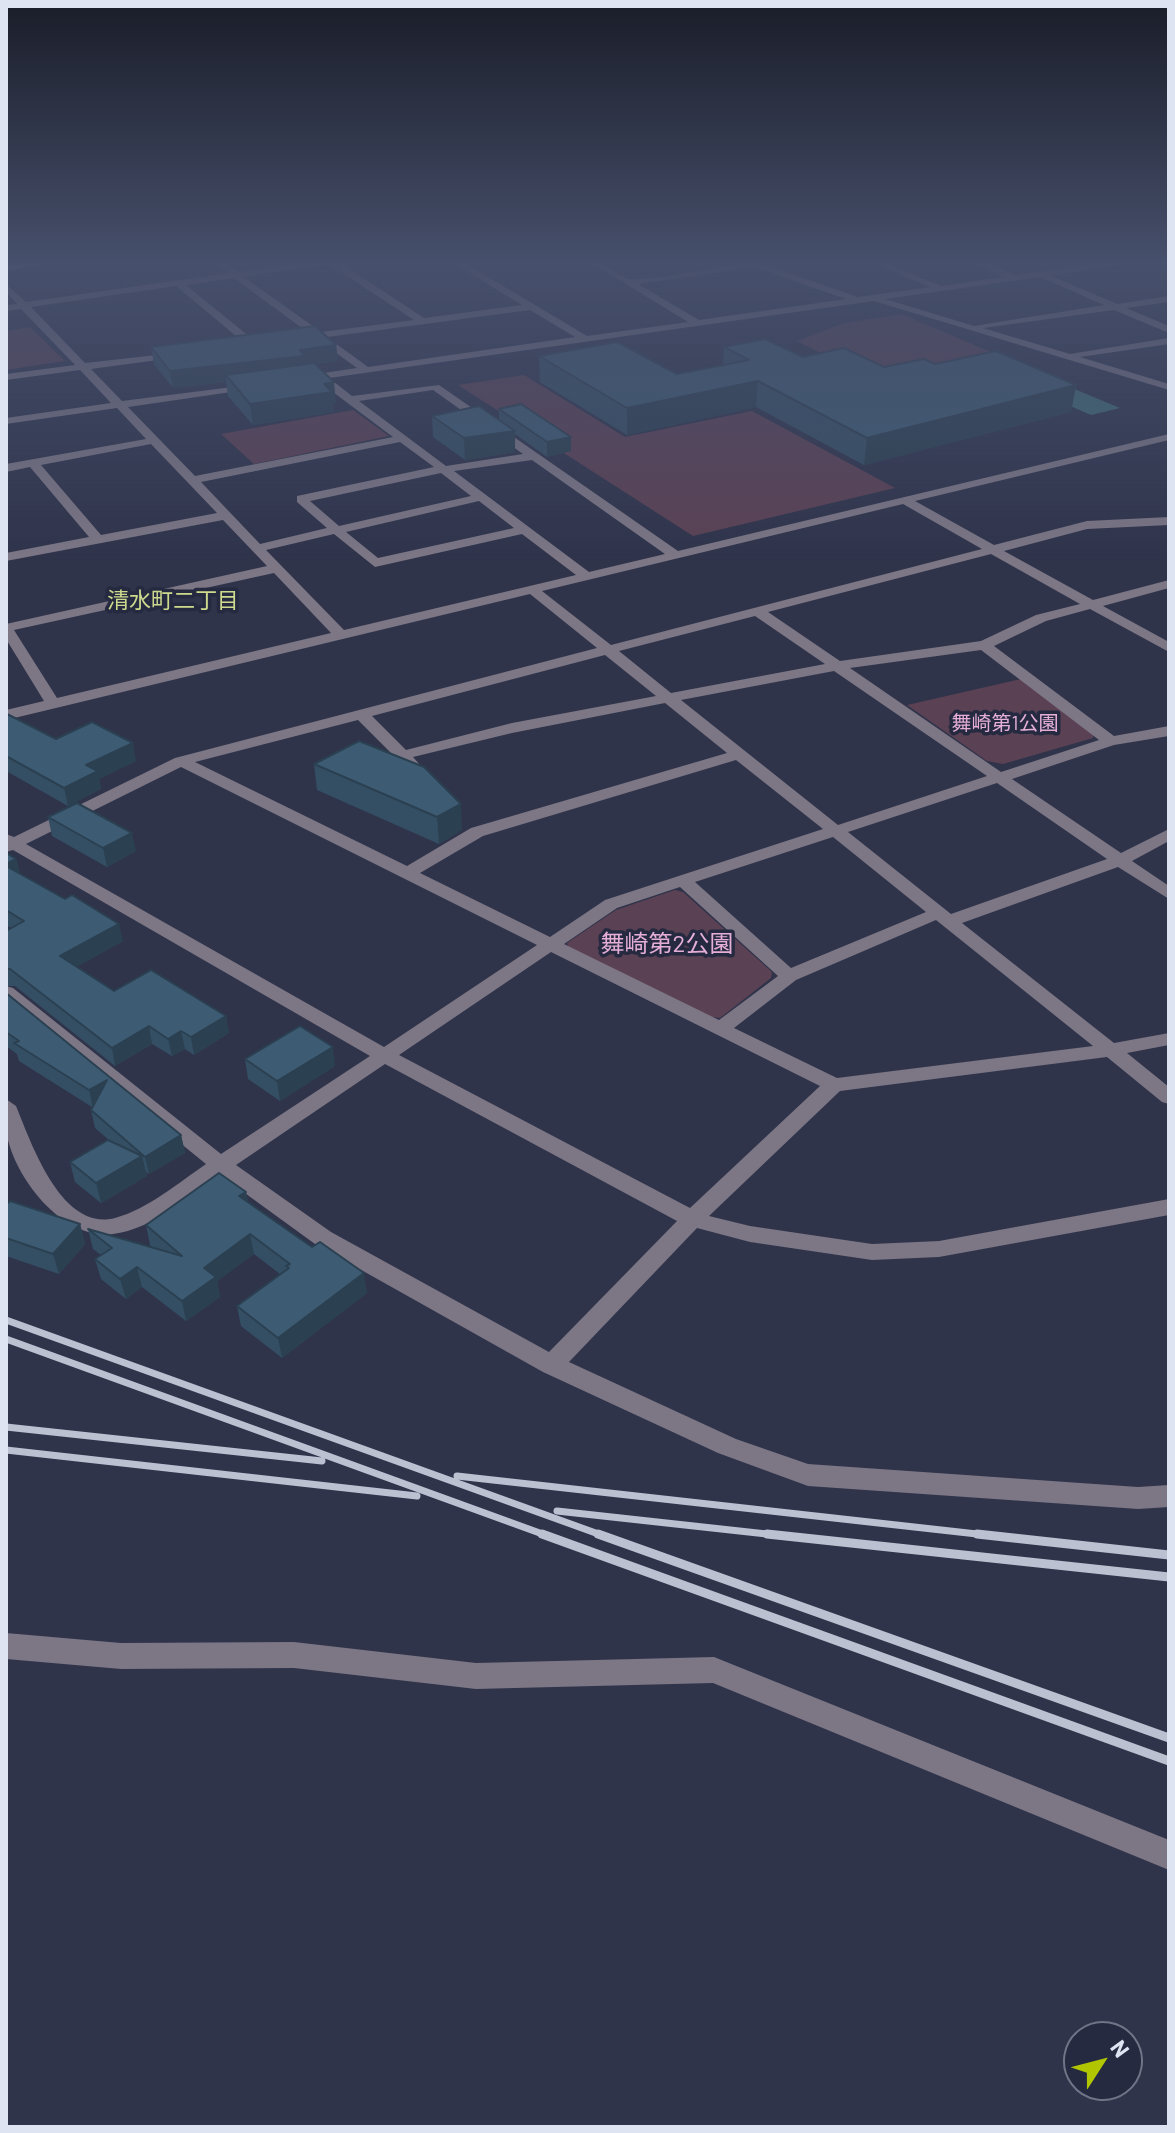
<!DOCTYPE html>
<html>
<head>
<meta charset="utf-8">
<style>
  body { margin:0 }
  #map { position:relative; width:1175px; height:2133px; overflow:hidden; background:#2f344b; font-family:Barlow,sans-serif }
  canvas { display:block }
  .frame { position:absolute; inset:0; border:8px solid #dfe4f2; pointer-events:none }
  .north { position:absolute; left:1063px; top:2021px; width:80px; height:80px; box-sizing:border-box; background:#252a40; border:2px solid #6f7487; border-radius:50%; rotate:54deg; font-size:22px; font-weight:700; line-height:32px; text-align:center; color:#dfe4f2 }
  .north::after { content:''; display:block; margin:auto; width:28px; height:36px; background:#b1c500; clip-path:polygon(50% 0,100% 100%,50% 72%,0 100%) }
</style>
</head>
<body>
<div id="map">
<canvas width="1175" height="2133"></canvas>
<div class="frame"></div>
<div class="north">N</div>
</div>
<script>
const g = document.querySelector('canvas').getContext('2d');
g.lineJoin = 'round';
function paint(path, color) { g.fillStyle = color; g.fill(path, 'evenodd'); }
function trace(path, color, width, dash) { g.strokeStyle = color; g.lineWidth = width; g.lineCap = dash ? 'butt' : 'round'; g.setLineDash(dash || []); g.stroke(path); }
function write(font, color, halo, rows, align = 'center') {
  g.font = font + ' Barlow,"Noto Sans JP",sans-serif'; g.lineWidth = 7; g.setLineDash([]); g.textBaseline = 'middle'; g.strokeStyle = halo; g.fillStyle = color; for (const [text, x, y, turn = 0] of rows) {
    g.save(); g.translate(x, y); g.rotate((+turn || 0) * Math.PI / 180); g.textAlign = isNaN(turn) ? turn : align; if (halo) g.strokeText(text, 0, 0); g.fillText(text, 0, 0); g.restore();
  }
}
const green = new Path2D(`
  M902,314L1030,369L894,390L797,341L844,323Z
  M30,327L65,361L6,370V331Z
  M524,375L625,437L752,411L895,488L693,536L458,385Z
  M353,410L389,436L254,464L221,434Z
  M1021,679L1094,733L1093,738L1003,764L987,761L907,705Z
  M675,890L683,892L772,972L771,978L720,1018L705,1016L569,950L567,943L616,910Z`);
const water = new Path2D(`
  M1043,376L1120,408L1091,415L1015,382Z`);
const minor = new Path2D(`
  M214,262H224L238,272L305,262H339L424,318L522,305L452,262H463L587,336L688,322L590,262C607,262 619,280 635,279C681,278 725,262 771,262L766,265L858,297L930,287L870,262H883L941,286L1003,277L973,262H985L1015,275L1106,262H1132L1052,276L1117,304L1169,296V302L1126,308L1169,326V333L1114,310L983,328L1070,354L1169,338V344L1080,357L1169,384V390L874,301L329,378L352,396L439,385L678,551L1169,434V440L915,501L994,545L1087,521L1169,517V525L1087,529L1004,551L1093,600L1169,580V588L1103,606L1169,642V652L1090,609L1046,621L994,646L1114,736L1169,726V736L1114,745L1012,779L1121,853L1169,829V841L1132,861L1169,886V899L1118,867L962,923L1114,1043L1169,1033V1045L1127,1053L1169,1087V1104L1162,1102L1107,1057L840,1091L709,1216L750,1226L872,1244L939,1241L1169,1199V1215L939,1257L872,1260L750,1242L697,1228L569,1362L736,1439L808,1464L1138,1487L1169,1485V1507L1138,1509L808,1486L718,1453L543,1372L315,1244L220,1175C188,1197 153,1229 113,1234C62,1241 12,1175 6,1130C5,1120 6,1109 6,1099L16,1106C31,1142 61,1232 115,1218C148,1209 178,1183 206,1164L6,1002V986L13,988L221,1154L370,1056L13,850L6,852V834L14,837L175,758L597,648L530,594L6,720V710L44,701L6,639V624L267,566L223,520L6,561V553L89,537L30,467L6,472V464L146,439L117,408L6,424V418L111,403L80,370L6,380V374L75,365L21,309L6,311V305L17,304L6,292V284L26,302L228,273ZM329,264L414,320L321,332L244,277ZM754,267L846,299L699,320L638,284ZM1040,277L1104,305L974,326L885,299ZM234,278L310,334L295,336V340L317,339L357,368L303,376L299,377V381L317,380L393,437L195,476L128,407L252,389L256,388V384L122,401L91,369L180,357L184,352L85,363L31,307L176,286L248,346H256V342L186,285ZM530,310L575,337L368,367L327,337ZM433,390L523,454L446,466L359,401ZM400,442L434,467L297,496V502L327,528L260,544L201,482ZM151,444L217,513L101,535L41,465ZM532,460L665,554L589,572L454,471ZM441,473L471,496L339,526L310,501ZM479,501L514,528L378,558L346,532ZM903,504L982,549L611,645L542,591ZM334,534L375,567L522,534L576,575L344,630L266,550ZM991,554L1080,604L1036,615L981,641L840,661L768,612ZM274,573L331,633L57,698L14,630ZM755,616L825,664L671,693L619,651ZM981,650L1099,740L1001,772L850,668ZM605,655L656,696L512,723L406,750L372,716ZM834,671L987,776L838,825L681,700ZM665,703L727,753L471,828L407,866L195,762L358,720L406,768L412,770L420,765L413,757L512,733ZM736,760L823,829L605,900L550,937L420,873L483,836ZM181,767L537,945L384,1047L26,844ZM997,783L1107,859L951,914L848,832ZM833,837L926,912L791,968L695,882ZM680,887L778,976L719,1020L564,944L617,908ZM936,920L1093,1046L837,1078L734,1028L796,980ZM551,952L820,1086L690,1208L399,1055ZM385,1064L677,1221L549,1352L331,1232L236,1165Z
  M6,1633L121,1643L294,1642L476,1663L714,1657L1169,1840V1870L713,1683L476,1689L294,1668L121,1669L6,1659Z`);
const highway = new Path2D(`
  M22,262H52L6,271V265Z`);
const railFar1 = new Path2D(`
  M6,1320L604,1536
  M6,1339L548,1536
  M6,1427L322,1461
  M6,1450L417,1496
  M457,1476L995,1536
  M557,1511L785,1536`);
const rail = new Path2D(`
  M542,1534L1169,1761
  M598,1534L1169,1738
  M767,1534L1169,1577
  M977,1534L1169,1555`);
const wall = new Path2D(`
  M336,345L338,361L316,364L336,403H333L334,412L253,425L228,396L226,382L173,388L154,364L151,347Z
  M724,347L884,367L935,364L1076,385L1071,412L864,465L756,407L627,435L540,382L539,356L677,374L723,365Z
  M499,409L571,437V451L547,457L515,434V452L465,460L433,437L432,416L499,420Z
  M6,715L56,739L136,761L99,779L101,789L68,806L6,771Z
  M359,741L462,830L439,844L317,790L314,764Z
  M48,817L136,851L107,867L52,836Z
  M6,853L16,859L20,874L123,941L76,967L114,991L226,1016L229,1033L194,1055L185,1049L172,1056L152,1044L115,1066L15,986H6V931L11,928L6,925Z
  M6,992L181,1135L185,1153L149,1174L146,1172L147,1176L101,1203L75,1182L70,1162L110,1141L95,1128L91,1110L92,1107L19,1061L17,1054L6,1046Z
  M245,1059L335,1066L280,1101L248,1079Z
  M246,1192L248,1202L367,1293L282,1358L241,1326L237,1306L280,1274L254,1254L217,1281L220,1297L186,1321L142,1287L126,1299L101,1279L95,1259L101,1255L93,1249L88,1229L153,1248L150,1245L146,1225Z
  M6,1205L80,1224L85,1244L59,1274L6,1256Z`);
const shadedWall = new Path2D(`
  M336,345L338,361L226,375V382L173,388L170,371Z
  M758,381L756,407L627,435V408Z
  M334,382L336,403H333L334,412L253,425L250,404Z
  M1076,385L1071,412L864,465L867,438Z
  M515,431V452L465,460L464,438Z
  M571,437V451L547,457V442Z
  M133,743L136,761L99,779L101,789L68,806L64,788L86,765Z
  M461,804L462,830L439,844L437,817Z
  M132,833L136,851L107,867L103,848Z
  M16,859L20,875L6,874V864Z
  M119,924L123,941L64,974L60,956Z
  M226,1016L229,1033L194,1055L191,1037Z
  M149,1026L152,1044L115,1066L112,1048Z
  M181,1031L185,1049L172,1056L168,1039Z
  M333,1047L335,1066L280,1101L277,1081Z
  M107,1080L93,1108L89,1090Z
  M181,1135L185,1153L149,1174L145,1157Z
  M142,1156L147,1176L101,1203L96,1183Z
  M246,1192L250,1211L239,1196Z
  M80,1224L85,1244L59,1274L53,1254Z
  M250,1234L254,1254L217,1281L220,1297L186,1321L182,1301L204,1268Z
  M137,1267L142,1287L126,1299L120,1279Z
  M364,1273L367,1293L282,1358L278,1338Z`);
const building = new Path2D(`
  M315,326L336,345L300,350L305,356L170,371L151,347Z
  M765,339L803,357L844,348L884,367L924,359L935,364L996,351L1076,385L867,438L758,381L627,408L539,356L617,342L677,374L749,360L724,347Z
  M314,363L334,382L324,384L332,392L250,404L226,375Z
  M521,404L571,437L547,442L499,409Z
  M479,406L515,431L464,438L432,416Z
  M7,714L56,739L92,722L133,743L86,765L98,771L64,788L6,756V715Z
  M359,741L424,767L461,804L437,817L314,764Z
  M77,803L132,833L103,848L48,817Z
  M6,853L16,859L6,864Z
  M6,866L65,899L72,895L119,924L60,956L114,991L151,970L226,1016L191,1037L181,1031L168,1039L149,1026L112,1048L10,969H6V931L24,921L6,910Z
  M6,993L181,1135L145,1157L91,1110L107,1080L89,1090L14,1043L19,1041L6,1032Z
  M300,1026L333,1047L277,1081L245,1059Z
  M108,1140L142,1156L96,1183L70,1162Z
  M219,1173L246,1192L239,1196L312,1247L320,1242L364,1273L278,1338L237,1306L289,1268L286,1266L290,1264L250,1234L204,1268L216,1277L182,1301L137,1267L120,1279L95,1259L112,1248L88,1229L182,1256L146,1225Z
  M10,1201L80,1224L53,1254L6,1238V1205Z`);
const farParknames = [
  ["舞崎第1公園",1005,723]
];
const farNeighbourhoodnames = [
  ["清水町二丁目",173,601]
];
const parkNames = [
  ["舞崎第2公園",667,944]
];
paint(green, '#5b4154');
paint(water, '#3f6d76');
paint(minor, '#7c7685');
paint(highway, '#decff4');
trace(railFar1, '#bcc1d1', 7);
trace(rail, '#bcc1d1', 9);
paint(wall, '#344f64');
paint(shadedWall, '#2b4051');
paint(building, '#3d5c74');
trace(building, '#2b4051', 2);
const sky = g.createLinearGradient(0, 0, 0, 561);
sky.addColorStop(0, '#1a1d29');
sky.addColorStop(0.47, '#47506c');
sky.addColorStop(1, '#47506c00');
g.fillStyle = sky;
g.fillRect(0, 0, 1175, 561);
write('20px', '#e4aed7', '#252a40', farParknames);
write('22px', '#cdda8e', '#252a40', farNeighbourhoodnames);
write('24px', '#e4aed7', '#252a40', parkNames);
</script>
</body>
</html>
